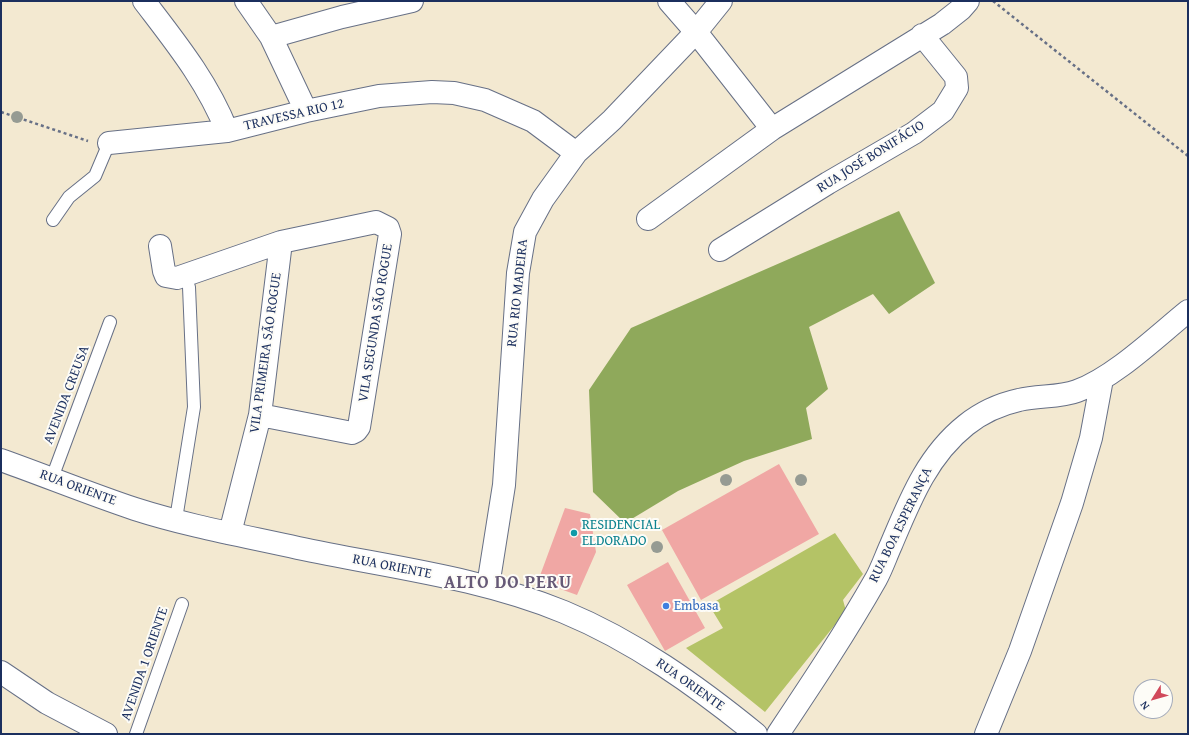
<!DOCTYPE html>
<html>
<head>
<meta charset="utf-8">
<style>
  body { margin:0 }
  #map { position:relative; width:1189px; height:735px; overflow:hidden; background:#f3e9d1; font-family:"Gentium Book Plus",serif }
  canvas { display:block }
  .frame { position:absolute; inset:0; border:2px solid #1b2f5e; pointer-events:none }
  .north { position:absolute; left:1133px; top:679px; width:40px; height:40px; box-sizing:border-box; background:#fdfcf7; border:1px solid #a3aaba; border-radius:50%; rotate:233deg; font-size:11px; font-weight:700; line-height:16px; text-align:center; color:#1b2f5e }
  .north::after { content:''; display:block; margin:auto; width:14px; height:18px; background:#d1495b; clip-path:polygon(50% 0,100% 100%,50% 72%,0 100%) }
</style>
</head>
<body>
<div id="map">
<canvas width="1189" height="735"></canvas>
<div class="frame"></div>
<div class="north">N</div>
</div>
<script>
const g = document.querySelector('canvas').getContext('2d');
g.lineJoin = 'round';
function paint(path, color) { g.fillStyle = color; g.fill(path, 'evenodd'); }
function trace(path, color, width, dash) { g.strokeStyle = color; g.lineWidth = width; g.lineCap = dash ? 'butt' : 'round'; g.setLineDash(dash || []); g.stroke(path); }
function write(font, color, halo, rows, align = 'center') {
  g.font = font + ' "Gentium Book Plus",serif'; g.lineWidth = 4; g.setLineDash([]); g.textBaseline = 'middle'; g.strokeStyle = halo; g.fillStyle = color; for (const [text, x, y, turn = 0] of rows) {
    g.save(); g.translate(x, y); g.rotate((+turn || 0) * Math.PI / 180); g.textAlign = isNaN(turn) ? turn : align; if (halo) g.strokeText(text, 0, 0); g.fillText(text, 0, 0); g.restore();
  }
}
const green = new Path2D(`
  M835,533L863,574L843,600L846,611L765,712L686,648L723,628L709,605Z`);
const forest = new Path2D(`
  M899,211L935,283L889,314L873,294L809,327L828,389L806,408L812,439L744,461L678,491L625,523L593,492L589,390L631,328Z`);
const building = new Path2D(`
  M779,464L819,534L701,600L662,530Z
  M565,508L590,514L596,552L577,595L538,581Z
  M668,562L705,628L665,651L627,585Z`);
const path = new Path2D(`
  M993,1L1188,156
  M1,112L88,141`);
const lane = new Path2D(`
  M53,220L69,197L95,176L109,143
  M52,478L110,322
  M176,519L194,407L189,287
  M136,734L182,604`);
const street = new Path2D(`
  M144,1C176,43 207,81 227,131
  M246,1L271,37L306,111
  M669,1L696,32L772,129
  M271,37L342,17L412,1
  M109,143L227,131L306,111L379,96L432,92L454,93L485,100L533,121L576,153
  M648,219L772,129L942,24L961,9L968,1
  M160,246L164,271L166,276L177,278L281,242L376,222L388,228L390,234L359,427L356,431L352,433L260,415
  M720,250L828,183L914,133L943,111L957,88L956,77L922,35
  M230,533L260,415L281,242
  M488,586L504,485L518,273L525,232L543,199L576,153L612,120L696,32L721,1
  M1,672L47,703L106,734
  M778,734C812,683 846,632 876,579C882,568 886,556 891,545C910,500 927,456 966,425C981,413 1001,404 1019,400C1038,395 1059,398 1077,391C1115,377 1157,336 1188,311
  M986,734L1020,651L1072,503L1091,438L1102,379`);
const secondary = new Path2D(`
  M1,460C46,476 90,494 135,509C188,526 244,536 298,548C387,567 479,577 564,612C634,641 697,686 756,734`);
const trees = [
  [17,117],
  [726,480],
  [801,480],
  [657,547]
];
const markers = [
  [574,533,4,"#0f9aa8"],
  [666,606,4,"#3f7fe0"]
];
const streetNames = [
  ["TRAVESSA RIO 12",294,115,-13],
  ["RUA JOSÉ BONIFÁCIO",871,157,-32],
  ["RUA RIO MADEIRA",518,293,-84],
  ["VILA SEGUNDA SÃO ROGUE",376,323,-81],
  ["VILA PRIMEIRA SÃO ROGUE",266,353,-82],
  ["AVENIDA CREUSA",67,395,-69],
  ["RUA ORIENTE",78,488,20],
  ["RUA BOA ESPERANÇA",901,525,-64],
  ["RUA ORIENTE",392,567,11],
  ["AVENIDA 1 ORIENTE",145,664,-71],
  ["RUA ORIENTE",690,685,35]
];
const cultureNames = [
  ["RESIDENCIAL",582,525],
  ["ELDORADO",582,541]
];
const shopNames = [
  ["Embasa",674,606]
];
const districtNames = [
  ["ALTO DO PERU",508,583]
];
paint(green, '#b4c366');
paint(forest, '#8fa95b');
paint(building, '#f0a7a4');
trace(lane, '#677086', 14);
trace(street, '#677086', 24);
trace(secondary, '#677086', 24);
trace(path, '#677086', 2.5, [3, 3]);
trace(lane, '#fff', 12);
trace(street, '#fff', 22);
trace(secondary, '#fff', 22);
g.fillStyle = '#969b93';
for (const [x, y] of trees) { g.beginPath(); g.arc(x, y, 6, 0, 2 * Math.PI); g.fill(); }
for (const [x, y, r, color] of markers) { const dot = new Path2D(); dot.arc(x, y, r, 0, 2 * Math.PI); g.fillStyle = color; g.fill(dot); trace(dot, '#fdfcf7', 1.5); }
write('14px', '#1b2f5e', '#fdfcf7', streetNames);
write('14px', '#0d838f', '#fdfcf7', cultureNames, 'left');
write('14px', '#366cbe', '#fdfcf7', shopNames, 'left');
g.letterSpacing = '1px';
write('bold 18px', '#665976', '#fdfcf7', districtNames);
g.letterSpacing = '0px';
</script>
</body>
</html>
